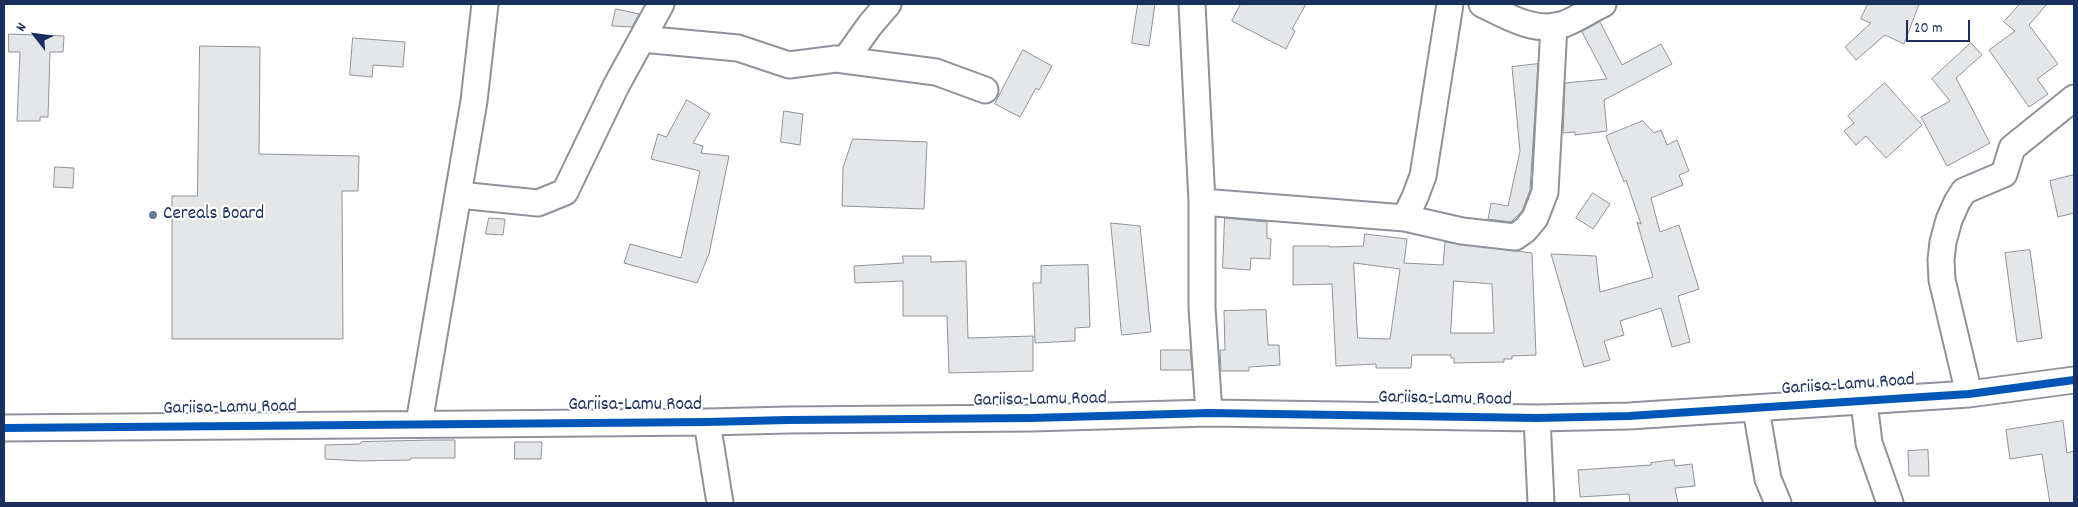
<!DOCTYPE html>
<html>
<head>
<meta charset="utf-8">
<style>
  body { margin:0 }
  #map { position:relative; width:2078px; height:507px; overflow:hidden; background:#fff; font-family:Dekko,sans-serif }
  canvas { display:block }
  .frame { position:absolute; inset:0; border:5px solid #1b2f5e; pointer-events:none }
  .north { position:absolute; left:10px; top:10px; width:50px; height:50px; -webkit-text-stroke:4px #fff; paint-order:stroke; rotate:300deg; font-size:14px; font-weight:700; line-height:20px; text-align:center; color:#1b2f5e }
  .north::after { content:''; display:block; margin:auto; width:18px; height:22px; background:#1b2f5e; clip-path:polygon(50% 0,100% 100%,50% 72%,0 100%) }
  .scale { position:absolute; left:1906px; top:20px; width:64px; height:22px; box-sizing:border-box; border:2px solid #1b2f5e; border-top:0; padding-left:6px; font-size:15px; line-height:18px; white-space:nowrap; color:#1b2f5e; -webkit-text-stroke:4px #fff; paint-order:stroke }
</style>
</head>
<body>
<div id="map">
<canvas width="2078" height="507"></canvas>
<div class="frame"></div>
<div class="north">N</div>
<div class="scale">20 m</div>
</div>
<script>
const g = document.querySelector('canvas').getContext('2d');
g.lineJoin = 'round';
function paint(path, color) { g.fillStyle = color; g.fill(path, 'evenodd'); }
function trace(path, color, width, dash) { g.strokeStyle = color; g.lineWidth = width; g.lineCap = dash ? 'butt' : 'round'; g.setLineDash(dash || []); g.stroke(path); }
function write(font, color, halo, rows, align = 'center') {
  g.font = font + ' Dekko,sans-serif'; g.lineWidth = 4.5; g.setLineDash([]); g.textBaseline = 'middle'; g.strokeStyle = halo; g.fillStyle = color; for (const [text, x, y, turn = 0] of rows) {
    g.save(); g.translate(x, y); g.rotate((+turn || 0) * Math.PI / 180); g.textAlign = isNaN(turn) ? turn : align; if (halo) g.strokeText(text, 0, 0); g.fillText(text, 0, 0); g.restore();
  }
}
const building = new Path2D(`
  M1138,4H1155L1149,46L1132,43Z
  M1241,4H1306L1292,29L1295,31L1286,49L1232,21Z
  M1868,4H1919L1904,44L1885,35L1856,60L1845,47L1871,23L1861,19Z
  M2020,4H2047L2029,25L2058,64L2037,79L2048,94L2029,107L1989,50L2015,31L2004,22Z
  M616,9L639,14L632,27L612,26Z
  M1600,22L1622,65L1661,44L1672,64L1604,100L1607,131L1575,135V132L1563,133L1565,83L1607,79L1582,32Z
  M9,34L64,36L63,52H50L48,117H40V121H17L20,52H9Z
  M353,38L405,42L403,67L373,65L372,77L350,75Z
  M1971,43L1982,55L1956,78L1990,143L1947,166L1921,117L1950,101L1932,79Z
  M200,46L260,47L259,154L359,156L358,191H342L343,339H172V196H197Z
  M1023,50L1052,66L1039,90L1036,88L1020,117L995,104Z
  M1538,64L1530,190L1522,211L1511,222L1488,219L1491,203L1508,206L1520,151L1512,67Z
  M1885,83L1922,125L1886,158L1866,136L1856,145L1844,131L1854,123L1848,116Z
  M687,100L710,114L693,143L703,146L701,153L729,156L709,254L697,283L624,263L630,244L681,258L700,171L651,159L658,134L666,137Z
  M784,111L803,114L800,145L781,142Z
  M1643,121L1654,133L1661,130L1667,145L1677,140L1689,171L1679,175L1683,185L1651,198L1660,232L1679,225L1699,289L1678,296L1690,342L1672,347L1661,308L1620,321L1624,335L1604,341L1610,360L1584,367L1551,254L1596,256L1600,292L1653,277L1637,222L1641,224L1626,180L1624,182L1606,136Z
  M853,139L927,142L924,209L842,206L843,168Z
  M55,167L74,168L73,188L54,187Z
  M2074,175V213L2058,217L2050,181Z
  M1593,193L1610,204L1593,229L1576,218Z
  M489,218L505,219L503,235L486,234Z
  M1225,218L1267,222V238L1271,239L1270,259L1251,258L1250,270L1223,268Z
  M1111,223L1140,226L1151,332L1122,335Z
  M1365,234L1407,239L1404,263L1443,265L1445,242L1532,253L1536,355L1512,356V359H1504V362L1454,363V358H1451V355H1412L1411,368H1376V364L1336,366L1332,284L1293,285V246H1329V247L1363,246ZM1354,263L1400,269L1390,339L1358,338ZM1454,281L1492,284L1494,333H1451Z
  M2030,250L2042,338L2017,342L2005,253Z
  M903,256H931V262L966,261L968,338L1033,336V371L949,373L947,316H903V281L855,283L854,266L903,263Z
  M1088,265L1090,327L1075,328V341L1035,343L1033,283H1041V266Z
  M1266,310L1268,345H1279L1280,365L1249,367V371H1221L1220,350H1225L1224,311Z
  M1161,350H1190L1192,370H1161Z
  M2063,421L2067,453L2074,451V503H2050L2042,454L2010,459L2006,430Z
  M433,440H455V458H411L410,460L360,461L325,459V445L360,444L361,442Z
  M515,442H542L541,459H515Z
  M1928,450L1929,476H1909L1908,451Z
  M1674,460L1675,466L1692,464L1695,486L1675,488L1678,503H1630L1629,494L1580,497L1578,470L1651,465V463Z`);
const minor = new Path2D(`
  M1192,4L1202,202V308L1209,413
  M1482,4C1506,16 1536,34 1564,24C1577,19 1590,10 1603,4
  M642,39L738,48L789,65L836,59L936,72L985,90
  M845,60L870,25L888,4
  M459,195L538,203L565,192L616,86L661,4
  M1202,202L1405,218L1415,197L1423,176L1450,4
  M1405,218L1462,231L1515,237L1525,230L1535,218L1545,192L1554,26
  M1969,394L1942,280L1941,260L1943,242L1949,220L1957,202L1964,191L2004,174L2012,148L2074,98
  M1864,402L1869,443L1890,503
  M1756,409L1768,479L1778,503
  M1537,418L1541,503
  M707,422L720,503
  M419,423L474,101L485,4
  M4,428L707,422L788,420L1031,418L1209,413L1537,418L1629,416L1969,394L2074,380`);
const cycleway = new Path2D(`
  M4,428L707,422L788,420L1031,418L1209,413L1537,418L1629,416L1969,394L2074,380`);
const markers = [
  [153,215,5,"#6b7896"]
];
const poiNames = [
  ["Cereals Board",163,215]
];
const streetNames = [
  ["Gariisa-Lamu Road",1848,386,-4],
  ["Gariisa-Lamu Road",1445,400,1],
  ["Gariisa-Lamu Road",1040,401,-1],
  ["Gariisa-Lamu Road",635,406],
  ["Gariisa-Lamu Road",230,409,-1]
];
paint(building, '#e5e6e8');
trace(building, '#8e929a', 1);
trace(minor, '#8e929a', 29);
trace(minor, '#fff', 25);
trace(cycleway, '#0057b8', 8);
for (const [x, y, r, color] of markers) { const dot = new Path2D(); dot.arc(x, y, r, 0, 2 * Math.PI); g.fillStyle = color; g.fill(dot); trace(dot, '#fff', 2); }
write('19px', '#1b2f5e', '#fff', poiNames, 'left');
write('19px', '#1b2f5e', '#fff', streetNames);
</script>
</body>
</html>
